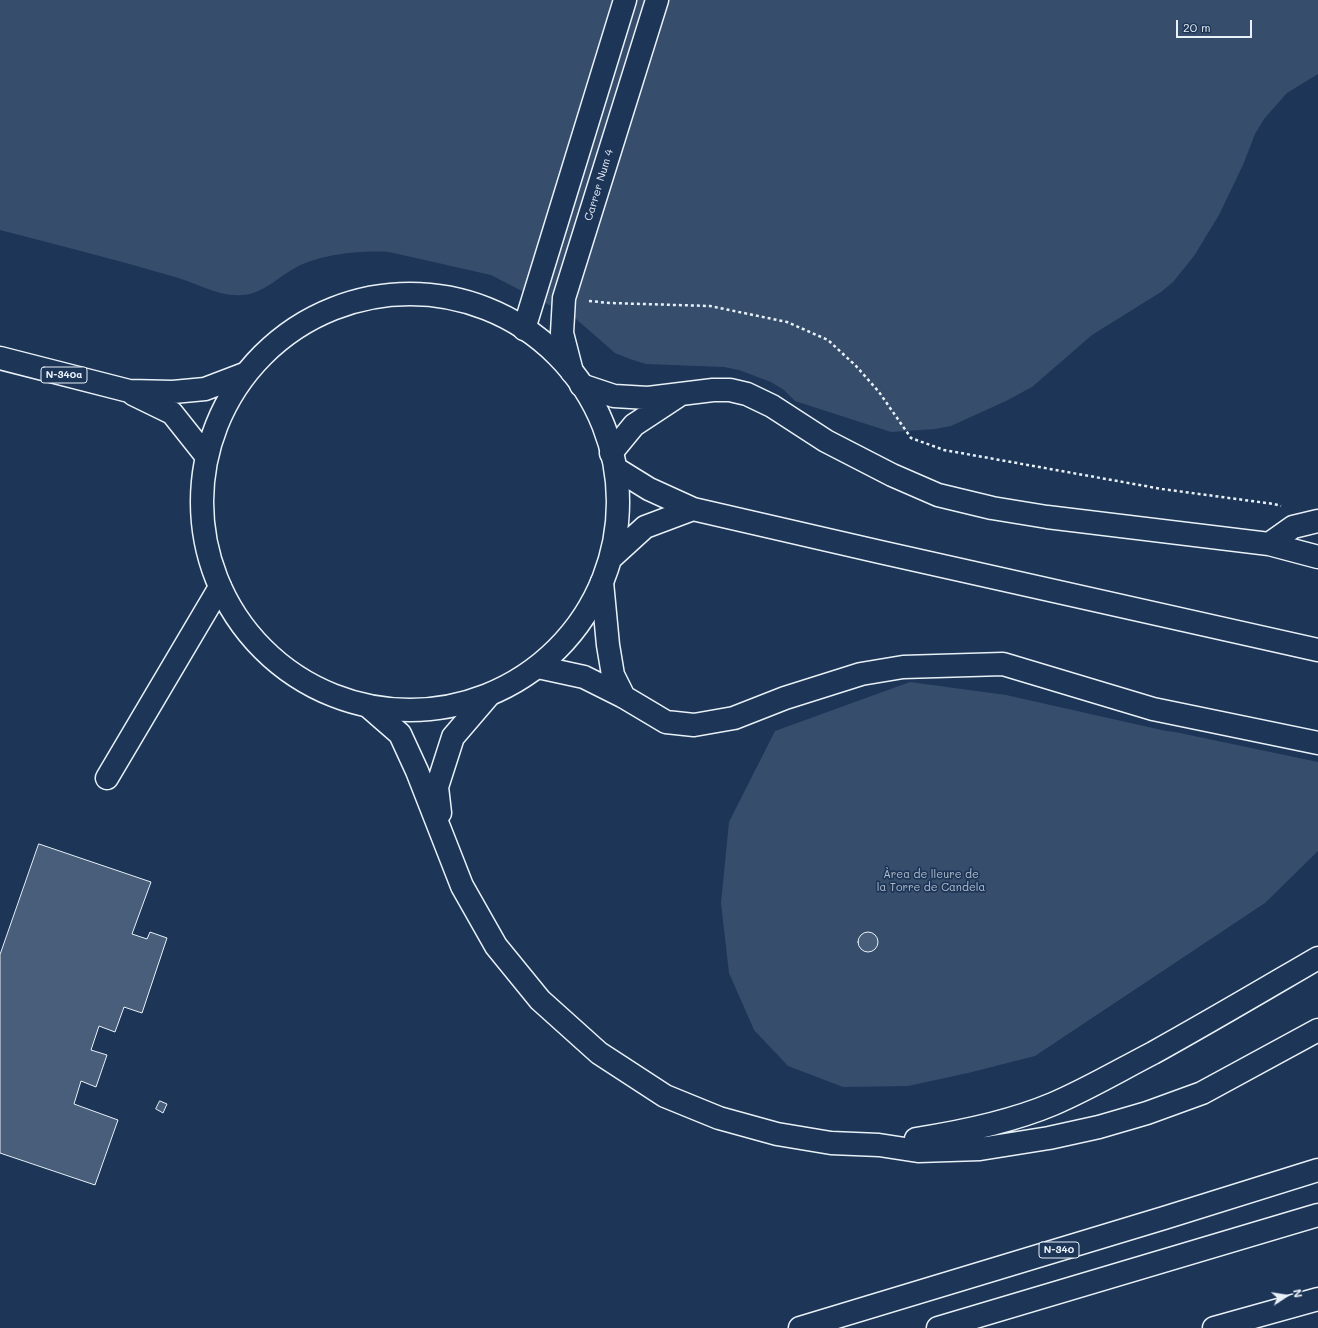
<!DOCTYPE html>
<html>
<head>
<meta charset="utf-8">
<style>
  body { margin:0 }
  #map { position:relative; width:1318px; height:1328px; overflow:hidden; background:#1d3557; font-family:Mali,sans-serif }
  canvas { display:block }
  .north { position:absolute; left:1266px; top:1276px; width:40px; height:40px; -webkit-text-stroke:3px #1d3557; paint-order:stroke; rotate:78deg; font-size:11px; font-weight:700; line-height:16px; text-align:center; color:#e8f1f8 }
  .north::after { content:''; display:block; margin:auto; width:14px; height:18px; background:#e8f1f8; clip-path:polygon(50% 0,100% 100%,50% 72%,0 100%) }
  .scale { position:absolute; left:1176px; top:20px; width:76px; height:18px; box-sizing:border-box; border:2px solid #e8f1f8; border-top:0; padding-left:5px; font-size:12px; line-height:14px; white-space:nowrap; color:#e8f1f8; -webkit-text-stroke:3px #1d3557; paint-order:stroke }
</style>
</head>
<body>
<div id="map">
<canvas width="1318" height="1328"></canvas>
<div class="north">N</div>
<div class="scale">20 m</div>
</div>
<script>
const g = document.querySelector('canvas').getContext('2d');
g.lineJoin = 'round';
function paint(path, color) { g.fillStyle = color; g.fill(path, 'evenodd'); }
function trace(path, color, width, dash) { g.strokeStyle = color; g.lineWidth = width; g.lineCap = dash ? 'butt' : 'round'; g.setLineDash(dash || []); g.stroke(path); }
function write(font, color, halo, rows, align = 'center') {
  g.font = font + ' Mali,sans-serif'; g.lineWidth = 3.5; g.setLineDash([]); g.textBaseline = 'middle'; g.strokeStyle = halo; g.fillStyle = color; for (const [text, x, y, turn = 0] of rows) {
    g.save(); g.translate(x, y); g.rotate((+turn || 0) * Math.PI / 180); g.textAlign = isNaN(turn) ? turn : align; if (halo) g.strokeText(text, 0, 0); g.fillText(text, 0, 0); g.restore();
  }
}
const green = new Path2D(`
  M0,0H1318V74L1287,93L1264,119L1255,134L1243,165L1219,215L1194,256L1173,282L1161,292L1092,335L1032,387L1006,401L951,426L935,429L891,432L795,401L784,390L771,382L739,370L724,367L646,364L630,359L615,353L576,319L491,275L389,252C363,250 319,254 295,268C278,277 263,294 242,295C219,297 197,283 175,277C117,260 58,245 0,230Z
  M910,682L1006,695L1166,731L1175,732L1318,762V851L1265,903L1035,1056L968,1073L908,1086L843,1087L788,1066L754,1030L729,973L721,903L729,822L775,731Z`);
const building = new Path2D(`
  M39,844L151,882L132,934L147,939L150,932L167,938L142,1013L124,1007L115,1032L99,1026L91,1050L107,1055L96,1087L81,1081L74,1104L118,1120L95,1185L0,1153V955Z
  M858 942a10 10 0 1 1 20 0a10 10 0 1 1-20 0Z
  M160,1101L167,1104L163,1113L156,1109Z`);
const path = new Path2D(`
  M589,301L610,303L710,306L787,322L828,340L856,366L879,392L911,438L944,450L1162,489L1274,504L1281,506`);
const minor = new Path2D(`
  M524,329L625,0
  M572,372L562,333L564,298L657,0
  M581,385L614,396L648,398L713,390H730L747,394L772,406L826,441L892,475L938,495L992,508L1047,517L1269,544L1318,557
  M611,453L634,425L678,396
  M1269,544L1293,527L1318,521
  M602,582L608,645L613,675L624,697
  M538,667L584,677L624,697L666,722L694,725L734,718L785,698L861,674L903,667L1003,664L1153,709L1318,743
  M107,778L220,587
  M1214,1328L1318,1299`);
const major = new Path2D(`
  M202 502a208 208 0 1 1 416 0a208 208 0 1 1-416 0Z
  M0,358L129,391L173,392L205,389L247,373
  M133,394L172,413L207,457
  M615,468L649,489L693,509L880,552L1318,650
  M610,559L645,527L693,509`);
const highway = new Path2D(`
  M369,707L400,734L417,771L462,886L496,946L540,1000L599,1053L665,1096L719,1118L777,1134L831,1143L879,1145L918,1151L980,1149L1049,1138L1099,1127L1147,1113L1202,1093L1318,1030
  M440,813L437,787L453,737L489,695
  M916,1139C962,1132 1010,1122 1053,1104C1088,1089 1120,1070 1153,1053C1209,1022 1263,990 1318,958
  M800,1328L1164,1218L1318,1170
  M938,1328L1318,1215`);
const shields = [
  [64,375,46],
  [1059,1250,40]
];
const shieldNames = [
  ["N-340a",64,375],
  ["N-340",1059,1250]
];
const streetNames = [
  ["Carrer Num 4",599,185,-73]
];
const parkNames = [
  ["Àrea de lleure de",931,875],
  ["la Torre de Candela",931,888]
];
paint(green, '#374d6c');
paint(building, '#495e7a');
trace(building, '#e8f1f8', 1);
trace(minor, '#e8f1f8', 25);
trace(major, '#e8f1f8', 25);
trace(highway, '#e8f1f8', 25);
trace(path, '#e8f1f8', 2.5, [3, 3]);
trace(minor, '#1d3557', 22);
trace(major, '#1d3557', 22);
trace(highway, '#1d3557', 22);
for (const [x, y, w] of shields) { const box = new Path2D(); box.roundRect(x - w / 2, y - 8, w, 16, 3); g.fillStyle = '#1d3557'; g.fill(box); trace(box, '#e8f1f8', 1); }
write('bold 10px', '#e8f1f8', null, shieldNames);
write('11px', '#e8f1f8', '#1d3557', streetNames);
write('11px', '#b3c0ce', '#1d3557', parkNames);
</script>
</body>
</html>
